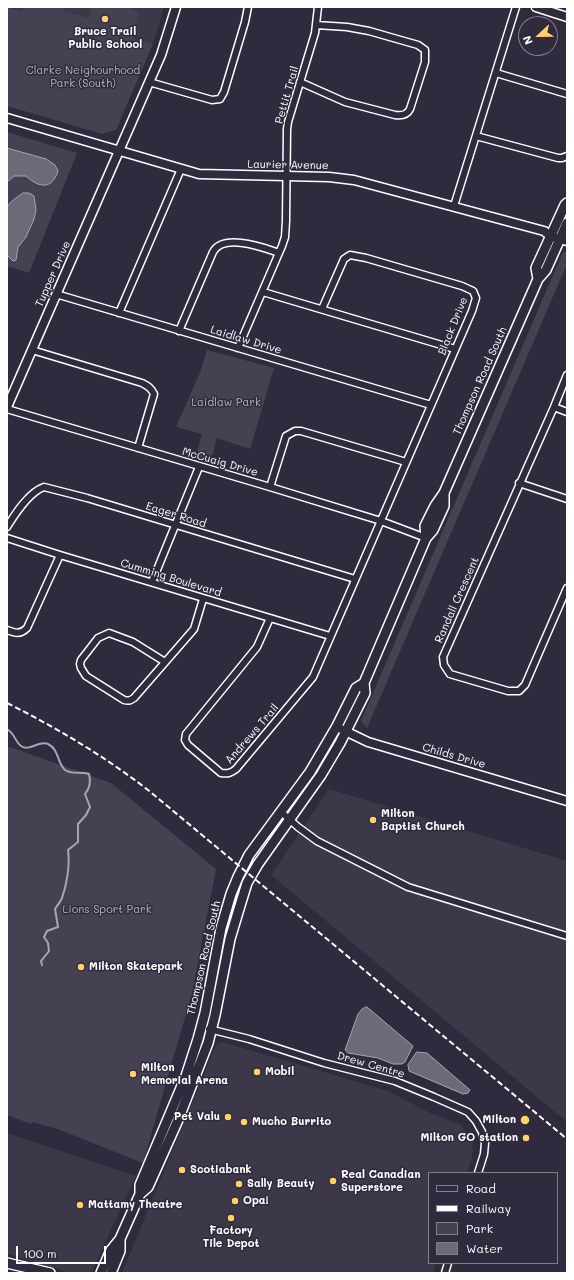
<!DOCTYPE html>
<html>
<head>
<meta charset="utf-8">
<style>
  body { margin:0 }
  #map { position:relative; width:574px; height:1280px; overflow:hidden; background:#2f2a3d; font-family:Mali,sans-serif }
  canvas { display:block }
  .frame { position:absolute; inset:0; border:8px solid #fff; pointer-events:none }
  .legend { position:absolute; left:428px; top:1172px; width:130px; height:92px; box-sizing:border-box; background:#2f2a3d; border:1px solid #827f8b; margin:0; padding:5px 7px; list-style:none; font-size:12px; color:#fff }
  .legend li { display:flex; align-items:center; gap:8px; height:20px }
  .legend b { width:20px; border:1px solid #827f8b }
  .north { position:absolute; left:518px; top:16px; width:40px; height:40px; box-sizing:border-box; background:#2f2a3d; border:1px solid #827f8b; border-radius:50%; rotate:248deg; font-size:11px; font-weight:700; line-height:16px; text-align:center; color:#fff }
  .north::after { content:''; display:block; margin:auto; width:14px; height:18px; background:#ffd166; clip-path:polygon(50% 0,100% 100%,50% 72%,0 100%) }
  .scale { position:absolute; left:16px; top:1246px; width:90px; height:18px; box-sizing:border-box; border:2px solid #fff; border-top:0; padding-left:5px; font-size:12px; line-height:14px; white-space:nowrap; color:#fff; -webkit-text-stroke:3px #2f2a3d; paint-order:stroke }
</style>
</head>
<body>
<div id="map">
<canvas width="574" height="1280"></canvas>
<div class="frame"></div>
<ul class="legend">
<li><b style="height:5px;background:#2f2a3d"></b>Road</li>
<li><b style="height:5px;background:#fff"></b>Railway</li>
<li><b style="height:11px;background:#464152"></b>Park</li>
<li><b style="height:11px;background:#6d6a77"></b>Water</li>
</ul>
<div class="north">N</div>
<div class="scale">100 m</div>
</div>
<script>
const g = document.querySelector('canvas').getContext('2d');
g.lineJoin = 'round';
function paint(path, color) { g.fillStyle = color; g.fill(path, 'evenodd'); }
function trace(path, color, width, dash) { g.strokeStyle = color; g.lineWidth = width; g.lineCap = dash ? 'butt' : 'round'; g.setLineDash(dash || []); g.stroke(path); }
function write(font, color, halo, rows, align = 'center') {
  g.font = font + ' Mali,sans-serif'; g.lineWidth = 3; g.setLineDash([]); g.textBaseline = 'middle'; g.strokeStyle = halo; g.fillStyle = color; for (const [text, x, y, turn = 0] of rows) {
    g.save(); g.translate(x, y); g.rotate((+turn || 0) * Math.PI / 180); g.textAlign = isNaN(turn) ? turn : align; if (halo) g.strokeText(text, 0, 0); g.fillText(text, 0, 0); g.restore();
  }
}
const built = new Path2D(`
  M9,7H164L153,44L74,26Z
  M329,789L567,861V1122L271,875Z
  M223,1042L388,1091L428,1112L461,1125L473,1142L472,1157L467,1173H429V1263H436L433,1273H122L216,1045Z
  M7,1133L136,1176L91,1273H71L7,1254Z`);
const green = new Path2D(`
  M7,7L22,11L24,7H64L63,11L88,18L92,7H127L139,12L133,39L153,44L116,130L102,134L7,106Z
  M7,132L77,153L29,273L7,266Z
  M563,252H567V264L367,728L361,721Z
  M207,350L274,368L250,449L217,438L211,460L196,456L202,434L176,427L201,370Z
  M7,746L111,783L216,869L192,993L143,1163L58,1129L32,1122L31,1124L7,1115Z`);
const water = new Path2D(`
  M7,148L46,159L55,165L58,171C52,190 39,188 26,176H14L7,182Z
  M23,193H29L34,196L36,210L34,219L26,237L18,247L16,260L13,261L7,255V207L11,202Z
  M367,1007L413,1046L405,1062L402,1064H393L378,1058L348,1053L345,1050L358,1014L362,1009Z
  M417,1052L427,1053L470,1090L468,1093L463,1094L409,1071L408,1065Z`);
const stream = new Path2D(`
  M7,729C16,735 15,742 21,746C29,752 39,740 48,744C59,749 57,763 65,770C72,775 82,771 89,774C91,781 90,788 85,794L90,807L86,815L78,824V842L68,850C70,865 67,884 62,898C60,902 57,906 55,909L58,927L47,931L44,937L48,943L49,951L41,961L42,965`);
const minor = new Path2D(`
  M496,73L567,94
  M149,82L212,100L220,99L224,92L245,22L248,7
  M300,82L345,102L395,115C402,116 407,115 410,109L425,62V50L418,45L369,31L347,27L316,25
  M476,136L558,158H562L567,156
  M454,206L516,7
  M263,292L455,349
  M56,294L431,405
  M119,313L181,169
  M179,331L213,252C223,233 263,247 279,253
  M238,348L282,246L285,237L286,221L287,129L288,122L315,33L318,7
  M32,350L142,383C148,386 151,388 154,394L138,448
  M567,375L554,407L443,657L444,665L450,674L508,691H519L525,685L567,588
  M554,407L567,412
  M7,409L270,487L381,521L426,538
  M519,483L567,499
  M270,487L286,436L295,431H301L406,462
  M7,527C15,514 29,492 44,487L87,498L355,579
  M7,538L60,555L330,636
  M152,582L199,467
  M270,618L257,647L186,734L185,740L188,745L221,773C228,774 231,773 236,769L313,677L472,311L476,298L473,291L462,286L366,258L350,255L344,259L322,309
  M7,630C15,633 20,635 27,628L60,555
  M165,662L133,642L109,633L98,638L81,660L80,664L81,668L86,676L124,700C128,701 130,701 134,698L194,629L203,599
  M280,811L298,827L317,841L408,887L567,936
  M209,1029L249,1039L324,1063L395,1081L434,1097L468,1112L476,1121L482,1132L485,1143L484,1154L478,1173
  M445,1273L448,1263`);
const tertiary = new Path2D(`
  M536,7L567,17
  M7,118L199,174L329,177L354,180L544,231L552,237L567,241
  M7,407L161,55L176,7
  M341,729L368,742L567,801`);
const secondary = new Path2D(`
  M538,279L536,268L565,205L567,203
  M426,538L425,526L435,506L444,493L538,279L546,270L567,223
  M140,1194L148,1187L178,1120L208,1043L215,1015L230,939L239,909L247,883L258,864L321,775L340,743L365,693L364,683L370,669L426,538L433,530L444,506V493
  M7,1263L50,1273
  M101,1273L111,1250L120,1239L140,1194V1185L186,1076L198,1039L205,1013L221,928L231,894L238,877L249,855L310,772L337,726L356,688L364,683
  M111,1273L120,1251V1239`);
const rail = new Path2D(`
  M7,703C57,728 104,756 148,790L567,1139`);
const markers = [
  [105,19,4,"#ffd166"],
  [373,820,4,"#ffd166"],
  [81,967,4,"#ffd166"],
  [257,1072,4,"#ffd166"],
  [133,1074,4,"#ffd166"],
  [228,1117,4,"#ffd166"],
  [525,1120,5,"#ffd166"],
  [244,1122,4,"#ffd166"],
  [526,1138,4,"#ffd166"],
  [182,1170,4,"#ffd166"],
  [333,1181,4,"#ffd166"],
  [239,1184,4,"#ffd166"],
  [235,1201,4,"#ffd166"],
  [80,1205,4,"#ffd166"],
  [231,1218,4,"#ffd166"]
];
const poiNames = [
  ["Bruce Trail",105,32,"center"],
  ["Public School",105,45,"center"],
  ["Milton",381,814],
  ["Baptist Church",381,827],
  ["Milton Skatepark",89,967],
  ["Milton",141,1068],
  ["Memorial Arena",141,1081],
  ["Mobil",265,1072],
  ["Pet Valu",220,1117,"right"],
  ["Milton",516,1120,"right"],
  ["Mucho Burrito",252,1122],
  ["Milton GO station",518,1138,"right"],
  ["Scotiabank",190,1170],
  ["Real Canadian",341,1175],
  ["Superstore",341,1188],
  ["Sally Beauty",247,1184],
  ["Opa!",243,1201],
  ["Mattamy Theatre",88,1205],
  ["Factory",231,1231,"center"],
  ["Tile Depot",231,1244,"center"]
];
const parkNames = [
  ["Clarke Neighourhood",83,71],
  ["Park (South)",83,84],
  ["Laidlaw Park",226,403],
  ["Lions Sport Park",107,910]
];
const streetNames = [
  ["Pettit Trail",287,95,-74],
  ["Laurier Avenue",288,165,1],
  ["Tupper Drive",53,274,-66],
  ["Black Drive",453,326,-68],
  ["Laidlaw Drive",246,340,17],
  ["Thompson Road South",480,381,-66],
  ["McCuaig Drive",220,462,16],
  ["Eager Road",176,515,17],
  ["Cumming Boulevard",171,578,17],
  ["Randall Crescent",457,600,-66],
  ["Andrews Trail",252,734,-49],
  ["Childs Drive",454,756,16],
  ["Thompson Road South",204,958,-77],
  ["Drew Centre",371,1065,16]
];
paint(built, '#3c3749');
paint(green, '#464152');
paint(water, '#6d6a77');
trace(water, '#a7a6ad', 1);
trace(stream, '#a7a6ad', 2);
trace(minor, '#fff', 9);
trace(tertiary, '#fff', 11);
trace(secondary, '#fff', 12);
trace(minor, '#2f2a3d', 6);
trace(tertiary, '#2f2a3d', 8);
trace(secondary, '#2f2a3d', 9);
trace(rail, '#fff', 2, [6, 3]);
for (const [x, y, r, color] of markers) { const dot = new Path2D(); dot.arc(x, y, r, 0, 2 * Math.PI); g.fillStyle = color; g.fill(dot); trace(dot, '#2f2a3d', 1.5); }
write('bold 11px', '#fff', '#2f2a3d', poiNames, 'left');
write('11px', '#b5b3ba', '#2f2a3d', parkNames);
write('11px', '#fff', '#2f2a3d', streetNames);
</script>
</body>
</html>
